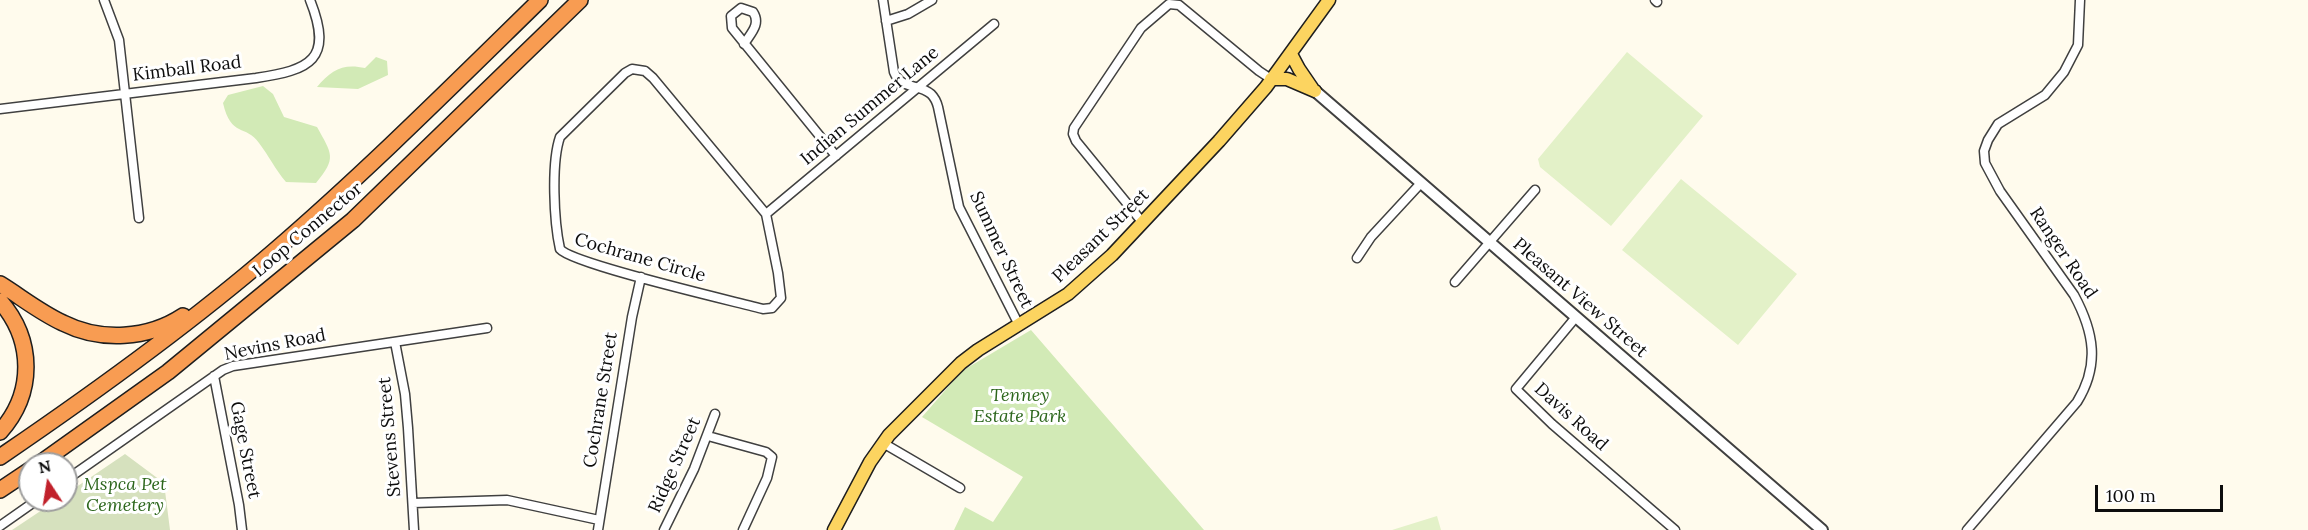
<!DOCTYPE html>
<html>
<head>
<meta charset="utf-8">
<style>
  body { margin:0 }
  #map { position:relative; width:2308px; height:530px; overflow:hidden; background:#fffbed; font-family:Lora,serif }
  canvas { display:block }
  .north { position:absolute; left:18px; top:452px; width:60px; height:60px; box-sizing:border-box; background:#fff; border:2px solid #9e9e9e; border-radius:50%; rotate:348deg; font-size:16px; font-weight:700; line-height:24px; text-align:center; color:#0d0d0d }
  .north::after { content:''; display:block; margin:auto; width:21px; height:27px; background:#c1212b; clip-path:polygon(50% 0,100% 100%,50% 72%,0 100%) }
  .scale { position:absolute; left:2095px; top:485px; width:128px; height:27px; box-sizing:border-box; border:3px solid #0d0d0d; border-top:0; padding-left:8px; font-size:18px; line-height:21px; white-space:nowrap; color:#0d0d0d; -webkit-text-stroke:4px #fff; paint-order:stroke }
</style>
</head>
<body>
<div id="map">
<canvas width="2308" height="530"></canvas>
<div class="north">N</div>
<div class="scale">100 m</div>
</div>
<script>
const g = document.querySelector('canvas').getContext('2d');
g.lineJoin = 'round';
function paint(path, color) { g.fillStyle = color; g.fill(path, 'evenodd'); }
function trace(path, color, width, dash) { g.strokeStyle = color; g.lineWidth = width; g.lineCap = dash ? 'butt' : 'round'; g.setLineDash(dash || []); g.stroke(path); }
function write(font, color, halo, rows, align = 'center') {
  g.font = font + ' Lora,serif'; g.lineWidth = 6; g.setLineDash([]); g.textBaseline = 'middle'; g.strokeStyle = halo; g.fillStyle = color; for (const [text, x, y, turn = 0] of rows) {
    g.save(); g.translate(x, y); g.rotate((+turn || 0) * Math.PI / 180); g.textAlign = isNaN(turn) ? turn : align; if (halo) g.strokeText(text, 0, 0); g.fillText(text, 0, 0); g.restore();
  }
}
const green = new Path2D(`
  M376,57L387,61L388,75L358,89L317,87C331,70 343,63 365,68Z
  M263,86L273,94L284,117L317,127C332,154 337,158 316,183L286,182C275,169 269,156 259,143C246,124 231,138 223,103L228,95Z
  M1031,330L1204,530H954L965,507L993,522L1023,477L922,417L962,371Z`);
const cemetery = new Path2D(`
  M125,454L164,483L170,530H12L57,500H66V494Z`);
const pitch = new Path2D(`
  M1627,52L1703,116L1611,226L1540,167L1538,159Z
  M1681,179L1797,274L1738,345L1622,250Z
  M1437,516L1441,530H1392Z`);
const minor = new Path2D(`
  M104,0L119,40L139,218
  M883,0L894,72C901,90 918,83 931,94C934,97 937,103 938,107L959,207L1019,325
  M1655,0L1657,2
  M886,21L908,14L932,0
  M744,44C751,33 761,24 753,12L741,8L731,16L732,28L836,156
  M632,69L645,71L653,78L766,214L778,273L781,298L772,308L763,309C733,301 572,264 560,249C554,222 551,163 560,137L625,73Z
  M0,109L256,78C310,70 334,60 310,0
  M766,214L994,24
  M1143,223L1076,141L1073,134L1074,128L1141,28L1169,4L1179,5L1259,71L1271,79
  M1357,258L1371,237L1421,183
  M1455,282L1535,190
  M1576,317L1516,389L1552,424L1675,530
  M395,342L405,394L408,428L414,530
  M214,376L239,505L242,530
  M708,436L766,452L772,457L767,478L743,530
  M883,443L960,488
  M66,480L223,370L233,366L487,328
  M413,503L507,500L599,520
  M0,526L37,500
  M598,530L632,317L641,277
  M664,530L694,469L715,414
  M1967,530L2077,402C2100,365 2094,332 2074,295L2000,191L1985,163L1984,151L1988,140L1998,124L2045,95L2064,72L2078,45L2080,0`);
const tertiary = new Path2D(`
  M1315,91L1822,530`);
const primary = new Path2D(`
  M1291,54L1299,69L1312,88
  M1271,79H1287L1315,91
  M834,530L870,462L889,435L961,363L978,350L1068,294L1112,255L1219,141L1266,87L1329,0`);
const motorway = new Path2D(`
  M0,284C21,297 41,313 63,323C101,342 148,339 183,316
  M0,301C34,340 35,393 0,432
  M0,457C94,393 186,327 272,253C365,173 452,86 540,0
  M39,464L168,372L353,220L580,0
  M0,490L30,470`);
const streetNames = [
  ["Kimball Road",187,69,-7],
  ["Indian Summer Lane",870,106,-40],
  ["Loop Connector",308,230,-40],
  ["Pleasant Street",1101,236,-44],
  ["Summer Street",1001,250,65],
  ["Ranger Road",2063,253,56],
  ["Cochrane Circle",640,258,16],
  ["Pleasant View Street",1580,298,41],
  ["Nevins Road",275,345,-11],
  ["Cochrane Street",601,400,-81],
  ["Davis Road",1571,417,42],
  ["Stevens Street",390,437,-95],
  ["Gage Street",245,450,79],
  ["Ridge Street",675,465,-66]
];
const parkNames = [
  ["Tenney",1020,396],
  ["Estate Park",1020,417],
  ["Mspca Pet",125,485],
  ["Cemetery",125,506]
];
paint(green, '#d2eab6');
paint(cemetery, '#d6e1be');
paint(pitch, '#e3f1c8');
trace(minor, '#404040', 11);
trace(tertiary, '#404040', 14);
trace(primary, '#1e1e1e', 15);
trace(motorway, '#1e1e1e', 18);
trace(minor, '#fff', 8);
trace(tertiary, '#fff', 10);
trace(primary, '#fcd460', 12);
trace(motorway, '#f89c52', 15);
write('18px', '#0d0d0d', '#fff', streetNames);
write('italic 18px', '#2c661c', '#fff', parkNames);
</script>
</body>
</html>
